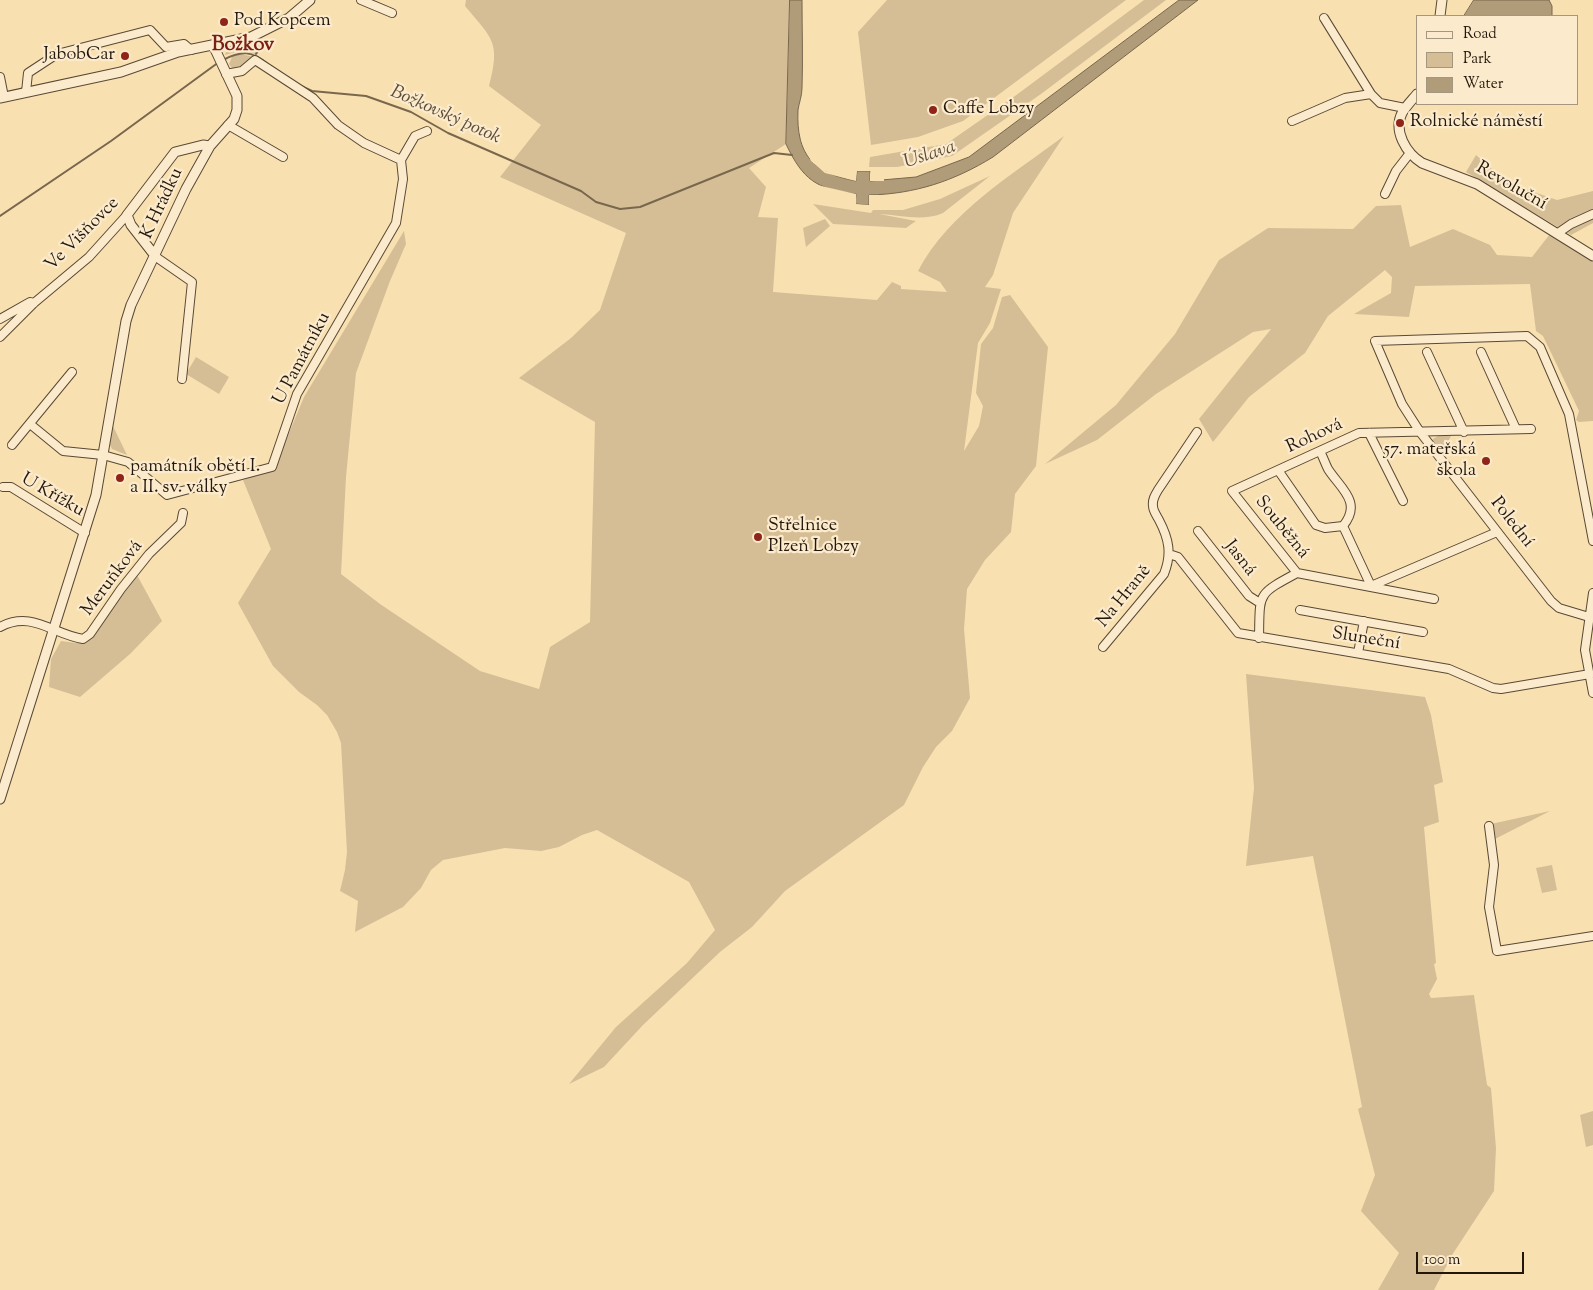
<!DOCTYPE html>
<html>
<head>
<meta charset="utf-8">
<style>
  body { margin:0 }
  #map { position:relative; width:1593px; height:1290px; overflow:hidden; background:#f9e0b1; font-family:"Sorts Mill Goudy",serif }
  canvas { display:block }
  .legend { position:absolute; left:1416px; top:15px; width:162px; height:90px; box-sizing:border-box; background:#fbebcc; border:1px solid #a5967f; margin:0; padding:6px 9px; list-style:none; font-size:15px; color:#23170c }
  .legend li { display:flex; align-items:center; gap:10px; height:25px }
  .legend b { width:25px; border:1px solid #a5967f }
  .scale { position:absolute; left:1416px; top:1252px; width:108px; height:22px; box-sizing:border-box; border:2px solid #23170c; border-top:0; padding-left:6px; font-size:15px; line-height:18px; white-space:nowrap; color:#23170c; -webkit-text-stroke:4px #fbebcc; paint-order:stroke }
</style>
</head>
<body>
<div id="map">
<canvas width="1593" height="1290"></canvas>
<ul class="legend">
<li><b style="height:6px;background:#fbebcc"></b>Road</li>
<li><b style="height:14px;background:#d5be95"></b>Park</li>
<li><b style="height:14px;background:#b09c79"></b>Water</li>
</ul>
<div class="scale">100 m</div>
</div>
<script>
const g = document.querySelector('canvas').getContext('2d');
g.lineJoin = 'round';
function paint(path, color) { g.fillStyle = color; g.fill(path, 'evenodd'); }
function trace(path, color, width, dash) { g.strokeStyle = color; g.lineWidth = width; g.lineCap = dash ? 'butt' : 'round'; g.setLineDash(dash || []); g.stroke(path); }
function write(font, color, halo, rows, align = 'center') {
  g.font = font + ' "Sorts Mill Goudy",serif'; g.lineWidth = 4.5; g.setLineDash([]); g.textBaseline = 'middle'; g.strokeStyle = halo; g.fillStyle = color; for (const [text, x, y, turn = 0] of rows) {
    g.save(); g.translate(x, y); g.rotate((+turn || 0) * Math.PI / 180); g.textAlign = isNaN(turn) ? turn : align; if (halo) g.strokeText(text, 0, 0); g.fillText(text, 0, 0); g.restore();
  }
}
const green = new Path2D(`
  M466,0H790L786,144L749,168L766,187L758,217L778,218L773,292L877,300L892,282L901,286V289L947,292L940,282L918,271C949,212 1012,175 1064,136L1013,213L993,275L985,287L1001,289L990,323L978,343L964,451L979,426L983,406L976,393L981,344L993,328L1002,297L1010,295L1048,347L1036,466L1015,494L1011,532L985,560L967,589L964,629L970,698L952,731L936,747L923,767L904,805L785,891L752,927L720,952L643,1025L604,1067L569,1084L616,1027L687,963L715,930L689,882L597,830L582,835L559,847L541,851L505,848L443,860L431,870L421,888L403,907L355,932L358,901L340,891L345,870L347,852L341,743L337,732L327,715L317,705L299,692L273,666L238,603L271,549L243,480L274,469L304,397L404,231L406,244L390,281L356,373L346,477L341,574L380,604L480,671L539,689L550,647L590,622L595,422L519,378L571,338L600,310L626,233L500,177L541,125L489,86C501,41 492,39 465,6Z
  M887,0H1126L963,121L918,137L871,145L858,32Z
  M1144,0H1166L1041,94L952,156L897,167H869L870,157L946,144L1015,96Z
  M264,40L266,41L257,54L236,52L225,55L226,52Z
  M240,54L255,57L244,65L232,68L229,64L232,57Z
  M1476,155L1508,183L1557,200L1593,191V223L1571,235L1466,172Z
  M990,176L943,213C922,222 901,215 879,214L916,221L906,228L833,224L813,204L871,213L873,210H903L940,199Z
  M1401,205L1410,247L1453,229L1490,245L1497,255L1532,257L1550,234L1593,262V421L1579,422L1576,420L1579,411L1543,336L1536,331L1530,284L1415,286L1409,317L1354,314L1391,293L1392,277L1385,270L1328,316L1305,353L1249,397L1213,442L1199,419L1271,329L1253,332L1156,394L1097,440L1045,464L1116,405L1175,334L1219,260L1268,228L1353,229L1376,206Z
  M825,219L830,226L806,247L803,228Z
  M196,357L229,377L219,394L186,374Z
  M113,426L127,455L112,449L110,445Z
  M1438,436H1451L1442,453L1439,452L1432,443L1433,439Z
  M137,575L162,621L130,654L80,697L49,687L51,659L61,641L76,643L91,639Z
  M1246,674L1425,697L1431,715L1443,782L1434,785L1439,822L1424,827L1436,963L1434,964L1437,979L1429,994L1431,998L1474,995L1487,1085L1491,1088L1496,1148L1494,1191L1452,1255L1434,1290H1378L1399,1253L1361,1211L1375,1175L1358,1109L1362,1107L1313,856L1246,866L1254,788Z
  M1550,811L1491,841V824Z
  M1552,865L1557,890L1542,893L1536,868Z
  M1593,1111V1145L1586,1147L1580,1115Z`);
const water = new Path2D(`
  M790,0H802C802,29 803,59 802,88C802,96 799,103 798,110C796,155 813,173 856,181L857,171H870V181L916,177L969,157L1179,0H1198L993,157C954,181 915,194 869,195V205L855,204L856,194C816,189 803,180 786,144Z
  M1474,0H1549L1552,6V16H1464Z`);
const pier = new Path2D(`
  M802,139L813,159L826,171L854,178L855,168L870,169L872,179L884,178V181H870V171H857L856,181L825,173L811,161L801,140Z
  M788,156L805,176L817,185L856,194V204L869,205V195H885V198H872L870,207H854L853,197L825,191L807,182Z`);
const stream = new Path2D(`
  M256,54L261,47
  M223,60C242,50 252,51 268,64
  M299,85L312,91L366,96L411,112L448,133L581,191L596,202L620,209L640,207L774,153L792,155
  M0,216L111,141L219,62`);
const minor = new Path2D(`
  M361,0L392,13
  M1324,18L1371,94
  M226,74L242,71L255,60L313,98L338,125L364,143L401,160
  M0,77L4,97
  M26,92L28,73L57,54L150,30L166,47L184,44L191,50
  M1292,121L1345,98L1371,94L1380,103L1405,108
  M228,125L283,157
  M1385,194L1396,171L1410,153
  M1558,233L1571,224L1593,214
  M156,257L192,282L182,379
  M0,319L30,302L34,303
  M0,337L34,303L89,257L127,215
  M1427,352L1464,432
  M1481,352L1516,429
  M30,424L63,451L103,455L128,462L167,495L272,467L297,394L396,223L403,179L401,160L415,136L427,131
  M1369,433L1403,501
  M12,445L72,372
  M1320,451C1323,457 1325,463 1328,469C1340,488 1363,502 1343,526
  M1278,470L1316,525L1325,528L1343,526
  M3,487H11L85,533
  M1343,526L1371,586L1497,532
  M1198,531L1249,596L1260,603
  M1169,554L1178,557L1238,633L1449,669L1493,688L1501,689L1590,674
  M1593,593L1585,650L1593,693
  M1434,599L1297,573L1232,491L1359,433L1531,429
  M1300,610L1423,632
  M1589,617L1559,608L1551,601L1420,432L1402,404L1375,341L1527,336L1540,347L1569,414L1593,541
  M0,627C32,610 52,634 83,639L90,634L121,589L149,554L181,523L183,513
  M1259,638C1260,593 1256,595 1297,573
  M1103,647L1164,574C1172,554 1169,539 1159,520C1157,516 1153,511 1153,506C1152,500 1155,495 1158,490L1197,432
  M1358,653L1364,621
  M1489,826L1494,865L1489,907L1497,951L1593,936`);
const tertiary = new Path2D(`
  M1440,16L1442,0
  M1417,94C1412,100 1406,106 1402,113C1393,131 1406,153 1422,163L1477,184L1593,256
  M0,98L121,72L178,52L251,37L289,18L310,0
  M156,257L131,225L127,215L175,152L203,145L210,146
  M0,799L96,495L126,321L131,305L186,189L210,146L234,119L237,110V96L213,45`);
const markers = [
  [224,22,5,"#8f2418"],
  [125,56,5,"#8f2418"],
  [933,110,5,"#8f2418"],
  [1400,123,5,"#8f2418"],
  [1486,461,5,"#8f2418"],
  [120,478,5,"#8f2418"],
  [758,537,5,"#8f2418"]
];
const poiNames = [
  ["Pod Kopcem",234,22],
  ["JabobCar",115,56,"right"],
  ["Caffe Lobzy",943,110],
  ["Rolnické náměstí",1410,123],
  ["57. mateřská",1476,451,"right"],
  ["škola",1476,472,"right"],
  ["památník obětí I.",130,468],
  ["a II. sv. války",130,489],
  ["Střelnice",768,527],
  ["Plzeň Lobzy",768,548]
];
const streetNames = [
  ["Revoluční",1511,187,30],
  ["K Hrádku",163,204,-65],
  ["Ve Višňovce",83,235,-45],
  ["U Památníku",303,359,-62],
  ["Rohová",1315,437,-25],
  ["U Křížku",52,496,30],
  ["Polední",1511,523,52],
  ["Souběžná",1281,528,51],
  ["Jasná",1239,559,52],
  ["Meruňková",113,579,-53],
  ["Na Hraně",1125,597,-51],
  ["Sluneční",1366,640,9]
];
const waterNames = [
  ["Božkovský potok",445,116,24],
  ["Úslava",930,156,-18]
];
const quarterNames = [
  ["Božkov",243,47]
];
paint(green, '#d5be95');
paint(water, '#b09c79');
trace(water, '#78674d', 1);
paint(pier, '#f9e0b1');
trace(stream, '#78674d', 2);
trace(minor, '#584935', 10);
trace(tertiary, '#584935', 11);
trace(minor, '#fbebcc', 8);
trace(tertiary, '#fbebcc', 9);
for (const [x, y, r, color] of markers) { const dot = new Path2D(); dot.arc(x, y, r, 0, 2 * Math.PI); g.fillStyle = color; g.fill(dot); trace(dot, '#fbebcc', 2); }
write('18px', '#23170c', '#fbebcc', poiNames, 'left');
write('18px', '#23170c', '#fbebcc', streetNames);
write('italic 19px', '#5b4c38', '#fbebcc', waterNames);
write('bold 20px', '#7a1f14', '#fbebcc', quarterNames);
</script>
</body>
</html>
